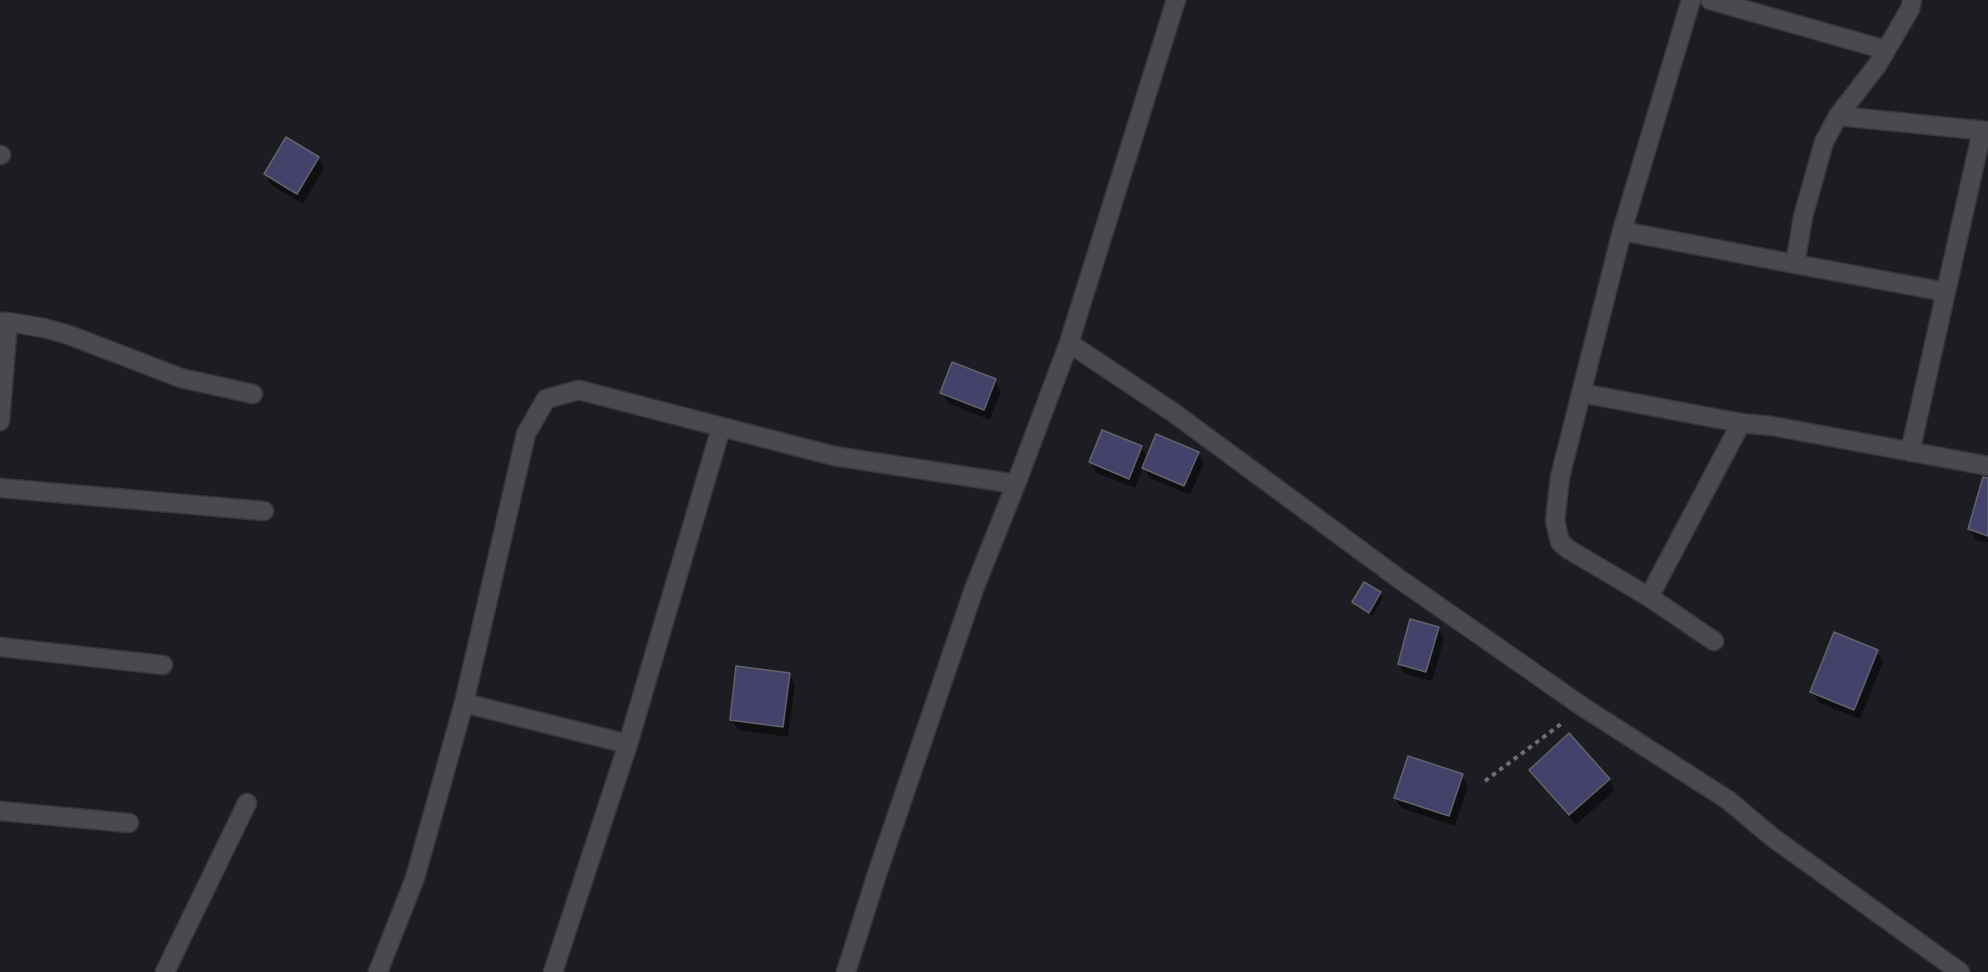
<!DOCTYPE html>
<html>
<head>
<meta charset="utf-8">
<style>
  body { margin:0 }
  canvas { display:block; background:#1c1c22 }
</style>
</head>
<body>
<canvas width="1988" height="972"></canvas>
<script>
const g = document.querySelector('canvas').getContext('2d');
g.lineJoin = 'round';
function paint(path, color) { g.fillStyle = color; g.fill(path, 'evenodd'); }
function trace(path, color, width, dash) { g.strokeStyle = color; g.lineWidth = width; g.lineCap = dash ? 'butt' : 'round'; g.setLineDash(dash || []); g.stroke(path); }
const shadow = new Path2D(`
  M318,158L324,168L303,204L271,185L265,174Z
  M995,380L1001,391L990,420L948,403L942,393Z
  M1141,447L1148,458L1197,453L1204,463L1190,495L1150,478L1143,467L1135,488L1096,473L1090,462Z
  M1988,480V543L1976,540L1970,529Z
  M1380,593L1383,598L1372,616L1357,607L1354,602Z
  M1438,628L1444,639L1432,681L1405,674L1399,664Z
  M1877,651L1883,662L1860,719L1818,702L1812,692Z
  M789,674L795,685L788,737L738,730L732,720Z
  M1531,770L1609,779L1615,790L1576,825L1537,780Z
  M1462,776L1468,786L1455,826L1401,808L1395,798Z`);
const building = new Path2D(`
  M286,137L319,157L297,194L264,174Z
  M952,362L996,379L984,410L940,393Z
  M1102,430L1142,446L1129,479L1089,462Z
  M1156,434L1199,452L1184,486L1142,468Z
  M1983,477L1988,478V536L1968,529Z
  M1364,582L1381,592L1369,613L1352,602Z
  M1410,619L1439,627L1426,672L1398,664Z
  M1834,632L1878,650L1854,710L1810,692Z
  M736,666L790,673L783,727L730,720Z
  M1569,733L1610,779L1569,815L1529,770Z
  M1408,756L1463,774L1449,816L1394,798Z`);
const path = new Path2D(`
  M1485,781L1561,724`);
const street = new Path2D(`
  M1710,0L1886,50
  M1838,116L1988,131
  M0,155H1
  M1622,231L1691,0
  M1795,264L1946,292
  M0,322H8L0,421
  M8,322L44,328L69,335L181,378L253,394
  M1069,343L1174,413L1398,578L1583,707L1728,800L1772,837L1960,972
  M1581,393L1741,423
  M1910,452L1982,131
  M0,488L264,511
  M1649,597L1568,549L1560,542L1555,521L1560,477L1622,231L1795,264L1803,217L1824,142L1838,116L1878,64L1910,9L1912,0
  M1714,641L1649,597L1741,423L1772,426L1988,466
  M0,647L163,665
  M464,703L628,744
  M0,811L129,823
  M165,972L247,803
  M378,972L415,878L464,703L526,434L546,399L579,390L834,456L1016,484
  M553,972L628,744L721,428
  M846,972L877,874L974,589L1016,484L1069,343L1176,0`);
paint(shadow, '#0007');
paint(building, '#43426a');
trace(building, '#63636b', 1.5);
trace(street, '#36363c', 21);
trace(path, '#6d6d73', 4, [4.5, 4.5]);
trace(street, '#4a4a4e', 18);
</script>
</body>
</html>
